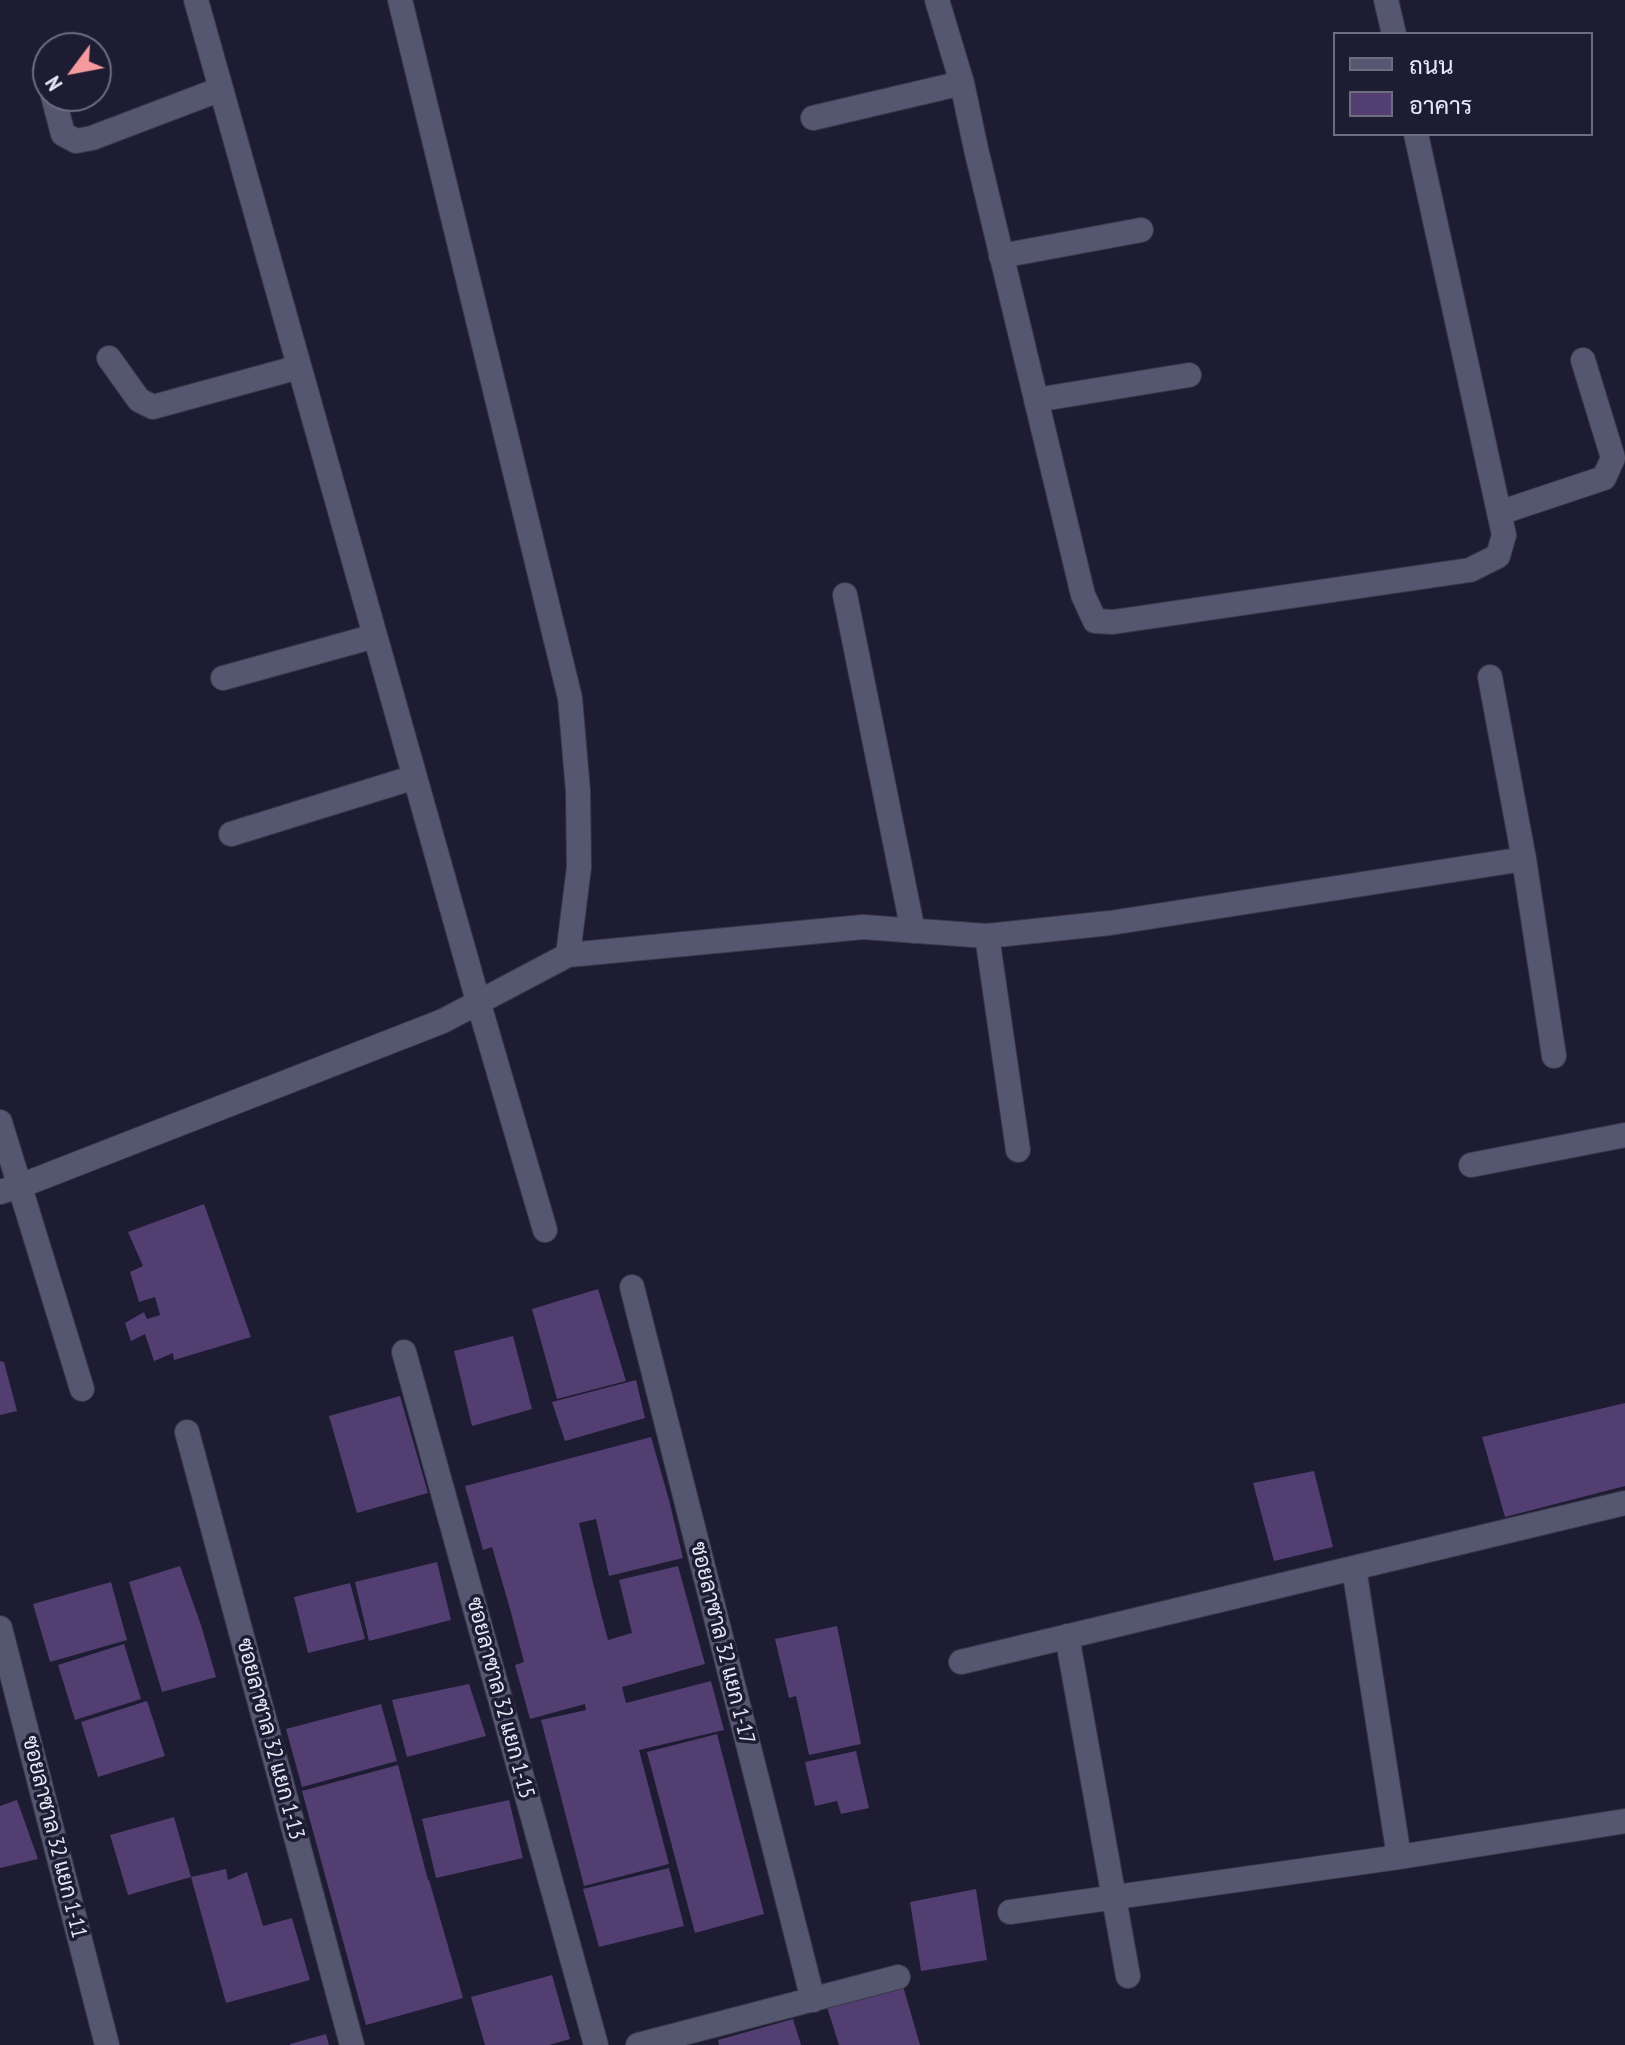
<!DOCTYPE html>
<html>
<head>
<meta charset="utf-8">
<style>
  body { margin:0 }
  #map { position:relative; width:1625px; height:2045px; overflow:hidden; background:#1d1c32; font-family:"PT Sans Narrow",Sarabun,sans-serif }
  canvas { display:block }
  .legend { position:absolute; left:1333px; top:32px; width:260px; height:104px; box-sizing:border-box; background:#1d1c32; border:2px solid #6d6d80; margin:0; padding:10px 14px; list-style:none; font-size:24px; color:#e6e7f6 }
  .legend li { display:flex; align-items:center; gap:16px; height:40px }
  .legend b { width:40px; border:2px solid #6d6d80 }
  .north { position:absolute; left:32px; top:32px; width:80px; height:80px; box-sizing:border-box; background:#1d1c32; border:2px solid #6d6d80; border-radius:50%; rotate:238deg; font-size:22px; font-weight:700; line-height:32px; text-align:center; color:#e6e7f6 }
  .north::after { content:''; display:block; margin:auto; width:28px; height:36px; background:#f59b9e; clip-path:polygon(50% 0,100% 100%,50% 72%,0 100%) }
</style>
</head>
<body>
<div id="map">
<canvas width="1625" height="2045"></canvas>
<ul class="legend">
<li><b style="height:10px;background:#55566f"></b>ถนน</li>
<li><b style="height:22px;background:#533e71"></b>อาคาร</li>
</ul>
<div class="north">N</div>
</div>
<script>
const ctx = document.querySelector('canvas').getContext('2d');
ctx.lineJoin = 'round';
function fillPath(path, color) {
  ctx.fillStyle = color;
  ctx.fill(path, 'evenodd');
}
function poly(rows) {
  const path = new Path2D();
  for (const r of rows) {
    path.moveTo(r[0], r[1]);
    for (let i = 2; i < r.length; i += 2) path.lineTo(r[i], r[i + 1]);
  }
  return path;
}
function stroke(path, color, width, dash) {
  ctx.strokeStyle = color;
  ctx.lineWidth = width;
  ctx.lineCap = dash ? 'butt' : 'round';
  ctx.setLineDash(dash || []);
  ctx.stroke(path);
}
function write(font, color, halo, rows, align = 'center') {
  ctx.font = font + ' "PT Sans Narrow",Sarabun,sans-serif';
  ctx.lineWidth = 7;
  ctx.setLineDash([]);
  ctx.textBaseline = 'middle';
  ctx.strokeStyle = halo;
  ctx.fillStyle = color;
  for (const [text, x, y, turn = 0] of rows) {
    ctx.save();
    ctx.translate(x, y);
    ctx.rotate((+turn || 0) * Math.PI / 180);
    ctx.textAlign = isNaN(turn) ? turn : align;
    if (halo) ctx.strokeText(text, 0, 0);
    ctx.fillText(text, 0, 0);
    ctx.restore();
  }
}
fillPath(poly([
  [204,1204,251,1337,174,1360,173,1353,154,1361,145,1334,131,1341,125,1323,144,1312,147,1319,160,1315,155,1297,139,1302,130,1272,143,1266,128,1232],
  [598,1289,626,1381,557,1399,532,1309],
  [513,1336,532,1409,472,1426,454,1351],
  [0,1361,4,1362,17,1411,0,1415],
  [636,1380,645,1418,565,1441,552,1402],
  [400,1396,428,1493,357,1513,329,1416],
  [1625,1403,1625,1486,1505,1517,1482,1437],
  [651,1437,669,1500,683,1558,609,1576,596,1519,579,1523,594,1587,608,1640,632,1633,619,1580,678,1566,705,1664,622,1687,626,1703,711,1681,724,1730,639,1750,669,1864,584,1886,541,1720,586,1710,585,1704,530,1719,515,1665,524,1662,510,1609,492,1547,483,1550,465,1486],
  [1314,1471,1333,1547,1274,1561,1253,1483],
  [437,1562,451,1620,369,1641,355,1582],
  [180,1566,201,1625,216,1677,162,1692,129,1582],
  [111,1582,127,1640,50,1662,33,1604],
  [350,1583,365,1639,308,1653,294,1597],
  [837,1626,861,1744,809,1755,796,1696,789,1698,775,1639],
  [124,1644,141,1699,75,1720,58,1665],
  [469,1684,486,1736,407,1757,392,1700],
  [147,1701,165,1756,98,1777,81,1722],
  [381,1704,397,1761,302,1787,286,1729],
  [717,1734,764,1914,695,1933,647,1752],
  [856,1751,869,1808,841,1814,837,1801,815,1806,805,1762],
  [398,1765,428,1880,429,1880,463,1998,366,2025,302,1791],
  [17,1800,38,1859,0,1868,0,1806],
  [509,1800,523,1858,436,1878,422,1819],
  [174,1817,191,1877,128,1895,110,1835],
  [669,1868,684,1926,599,1947,583,1889],
  [226,1869,228,1880,247,1872,263,1926,292,1918,310,1980,226,2003,191,1877],
  [976,1889,987,1960,921,1971,910,1902],
  [552,1975,570,2039,549,2045,485,2045,471,1997],
  [903,1986,920,2045,839,2045,827,2007],
  [793,2019,801,2045,719,2045,718,2040],
  [326,2034,329,2045,290,2045,290,2044]
]), '#533e71');
const street = poly([
  [196,0,478,1001,545,1230],
  [400,0,570,698,578,791,579,867,568,955],
  [937,0,962,83,976,149,1083,595,1095,621,1113,622,1470,570,1498,556,1504,535,1416,134],
  [1386,0,1394,34],
  [47,73,48,76],
  [53,96,63,134,76,141,92,138,221,89],
  [813,118,962,83],
  [1001,256,1141,230],
  [109,358,139,400,153,407,299,367],
  [1036,400,1189,375],
  [1499,513,1604,478,1613,458,1583,360],
  [845,595,913,931],
  [1490,677,1524,859,1554,1056],
  [223,678,375,636],
  [231,834,415,777],
  [987,936,1018,1150],
  [0,1122,82,1389],
  [1471,1165,1625,1135],
  [0,1192,20,1186,443,1021,568,955,863,927,987,936,1110,923,1524,859],
  [632,1287,813,2000],
  [404,1352,596,2045],
  [187,1432,352,2045],
  [1354,1568,1399,1857],
  [0,1628,107,2045],
  [1067,1636,1128,1976],
  [961,1662,1625,1503],
  [1010,1912,1399,1857,1625,1821],
  [638,2045,898,1977]
]);
stroke(street, '#39384a', 26);
stroke(street, '#55566f', 24);
write('22px', '#e6e7f6', '#1d1c32', [
  ["ซอยลาซาล 32 แยก 1-17",722,1643,76],
  ["ซอยลาซาล 32 แยก 1-15",500,1698,75],
  ["ซอยลาซาล 32 แยก 1-13",270,1739,75],
  ["ซอยลาซาล 32 แยก 1-11",54,1837,76]
]);
</script>
</body>
</html>
